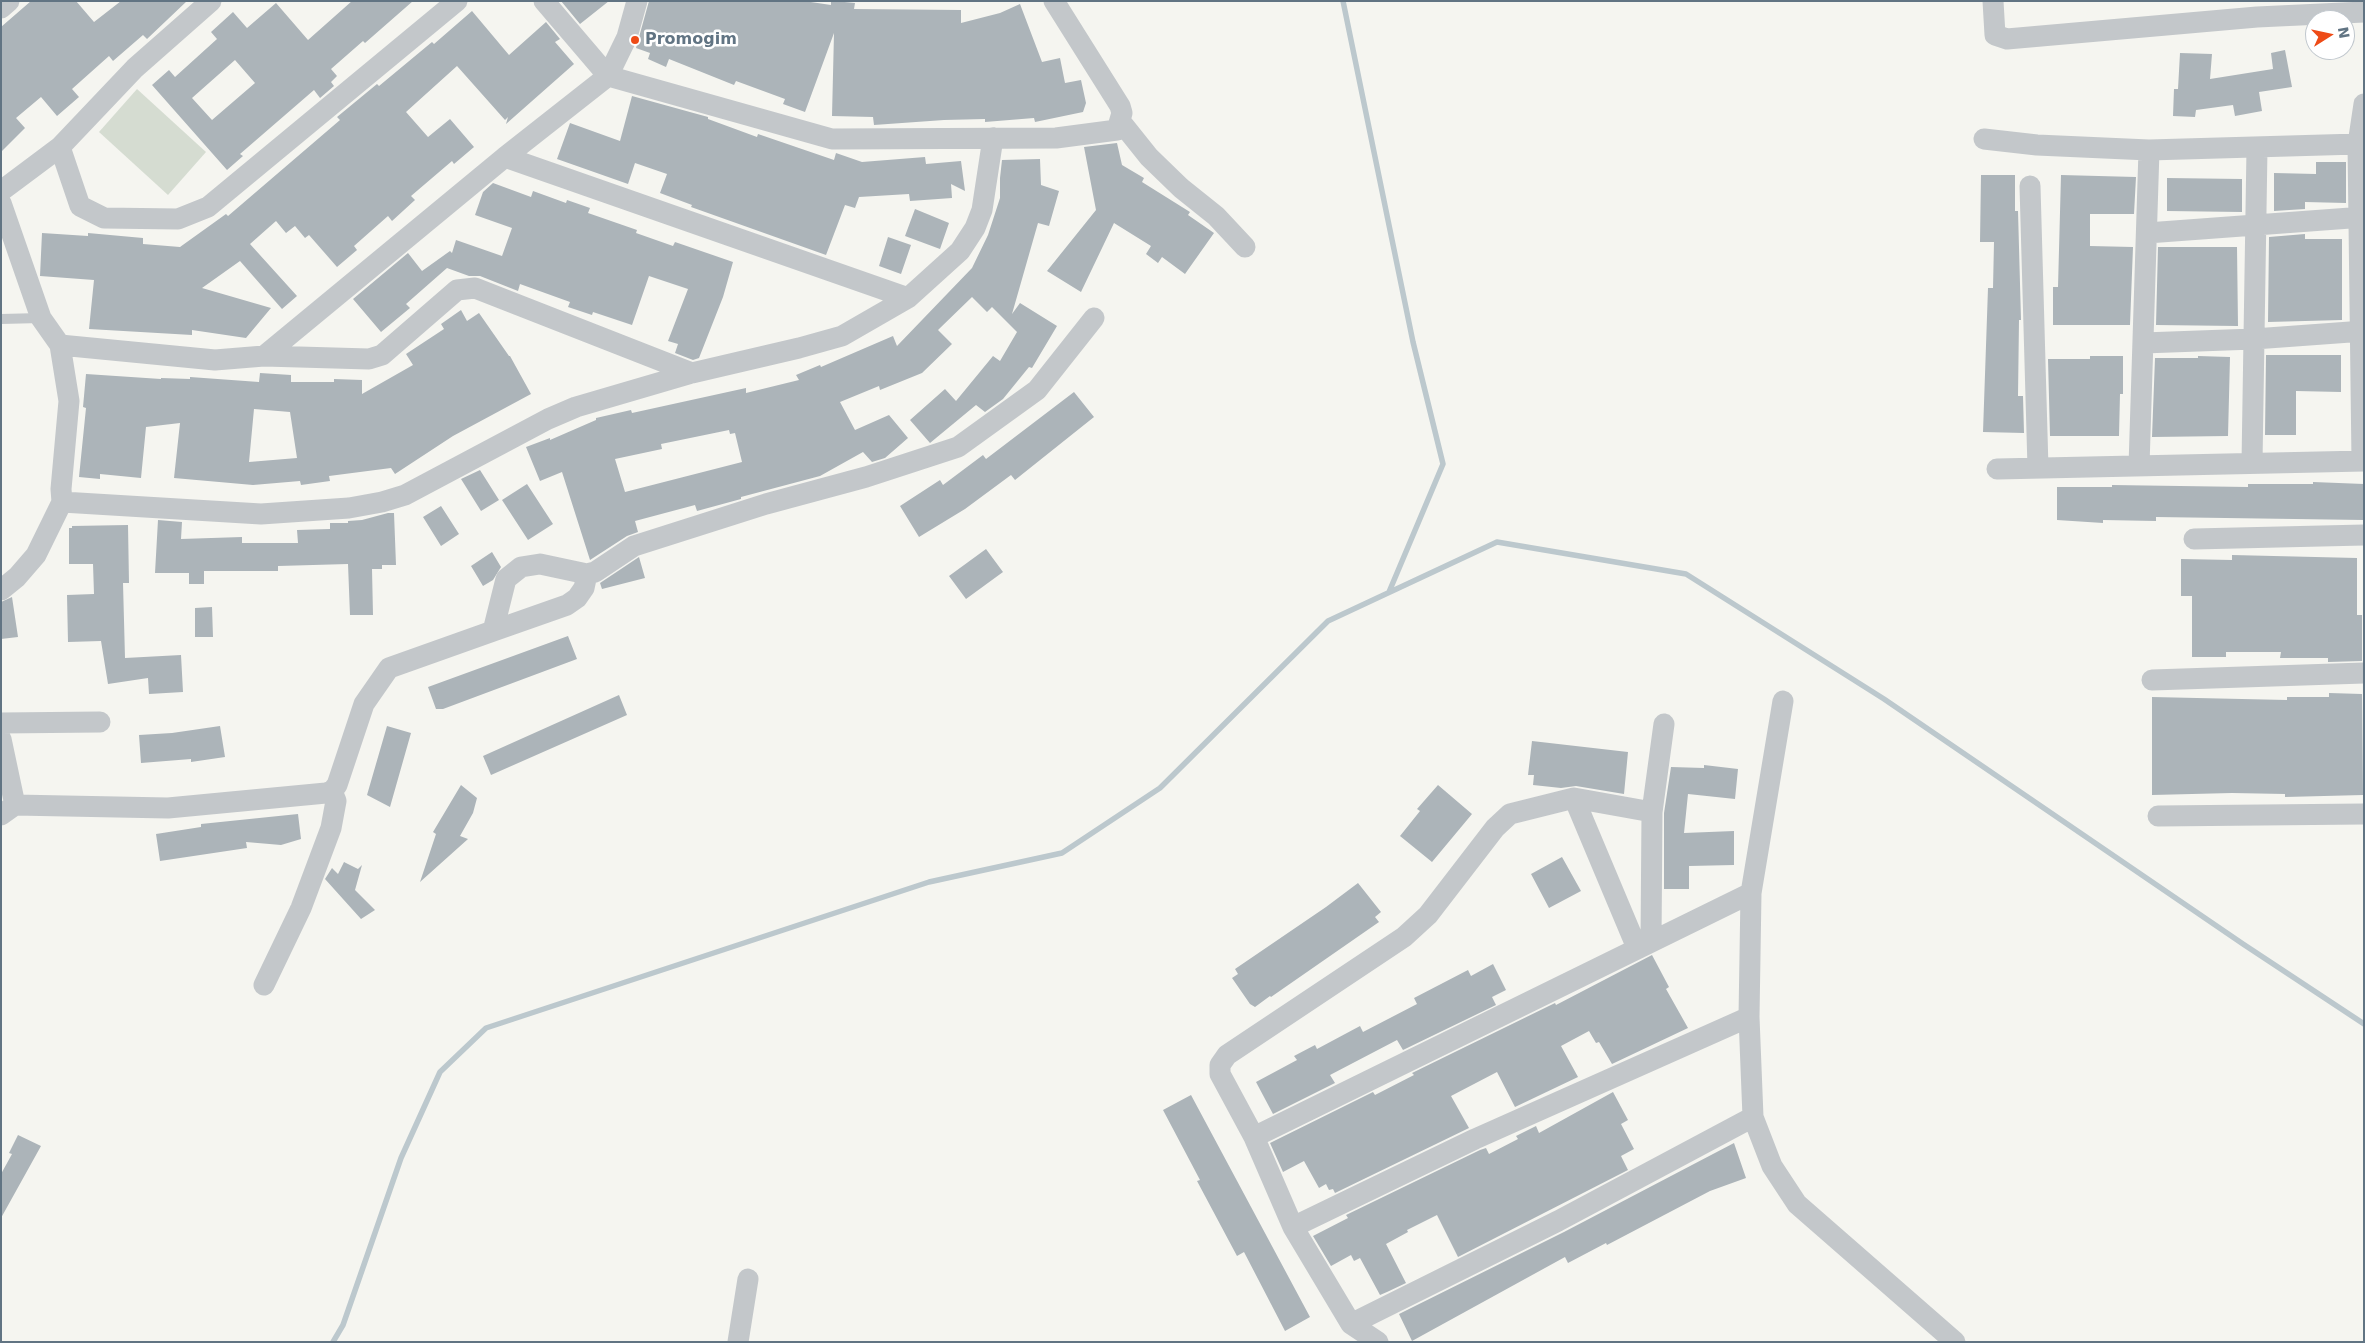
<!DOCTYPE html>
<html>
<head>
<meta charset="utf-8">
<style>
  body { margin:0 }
  #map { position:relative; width:2365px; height:1343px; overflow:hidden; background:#f5f5f0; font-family:"DejaVu Sans",sans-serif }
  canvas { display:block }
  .frame { position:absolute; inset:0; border:2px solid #617483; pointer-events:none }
  .north { position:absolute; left:2305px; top:10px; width:50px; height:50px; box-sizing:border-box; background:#fff; border:1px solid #c0c7cd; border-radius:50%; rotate:80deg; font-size:14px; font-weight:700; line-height:20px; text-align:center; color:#617483 }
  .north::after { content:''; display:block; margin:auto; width:18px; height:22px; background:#ee4b17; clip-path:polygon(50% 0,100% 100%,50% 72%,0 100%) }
</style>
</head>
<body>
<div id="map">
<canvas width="2365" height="1343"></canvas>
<div class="frame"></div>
<div class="north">N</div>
</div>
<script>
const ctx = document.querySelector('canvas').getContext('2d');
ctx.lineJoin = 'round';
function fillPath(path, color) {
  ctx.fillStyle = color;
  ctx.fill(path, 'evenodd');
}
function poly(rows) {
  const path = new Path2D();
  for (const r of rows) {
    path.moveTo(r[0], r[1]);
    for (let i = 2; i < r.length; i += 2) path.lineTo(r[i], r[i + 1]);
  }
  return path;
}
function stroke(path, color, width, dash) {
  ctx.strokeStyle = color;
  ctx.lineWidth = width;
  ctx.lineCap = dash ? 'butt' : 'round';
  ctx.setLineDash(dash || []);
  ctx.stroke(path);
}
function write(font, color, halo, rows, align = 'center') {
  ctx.font = font + ' "DejaVu Sans",sans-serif';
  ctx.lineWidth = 5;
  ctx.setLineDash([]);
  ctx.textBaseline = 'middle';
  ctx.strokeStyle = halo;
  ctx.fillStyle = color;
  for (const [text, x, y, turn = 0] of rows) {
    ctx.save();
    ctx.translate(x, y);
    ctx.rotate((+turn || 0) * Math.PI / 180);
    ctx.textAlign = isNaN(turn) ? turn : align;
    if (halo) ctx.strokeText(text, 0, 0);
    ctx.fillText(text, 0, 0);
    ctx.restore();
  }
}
fillPath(poly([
  [137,89,206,152,168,195,99,132]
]), '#d5dcd1');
stroke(poly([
  [1343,1,1413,342,1443,464,1389,592],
  [333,1342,343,1325,401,1158,440,1072,486,1028,929,882,1062,853,1160,788,1328,621,1497,542,1686,574,1884,699,2243,944,2364,1024]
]), '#bcc8cd', 5.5);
fillPath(poly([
  [31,1,76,1,94,22,121,1,187,1,147,39,143,35,113,61,109,56,72,89,79,97,57,116,41,97,16,118,25,128,1,152,1,27],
  [352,1,413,1,365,43,363,41,331,69,337,76,331,82,334,86,320,98,314,90,240,154,243,156,227,170,152,85,169,70,175,77,217,39,211,32,233,12,247,28,276,3,308,40],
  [235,60,255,83,212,120,192,98],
  [561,1,609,1,580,24],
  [649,1,804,1,831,5,831,1,834,1,855,3,854,9,961,10,961,23,1000,13,1020,4,1042,62,1060,58,1065,83,1081,80,1086,103,1083,112,1035,122,1034,118,985,122,985,119,944,120,874,125,873,117,832,116,834,33,805,112,783,104,785,99,736,81,734,85,669,59,666,67,648,59,650,53,636,48],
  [472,11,509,55,546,22,560,39,555,42,574,64,506,124,508,117,505,120,457,66,406,112,428,137,450,119,474,147,454,164,452,161,411,196,415,200,392,221,388,216,354,246,357,250,337,267,309,235,305,238,295,226,286,233,276,221,250,244,297,296,282,309,240,261,202,288,271,308,246,338,192,330,192,335,89,329,94,280,40,276,42,233,88,236,88,233,143,238,143,244,180,247,226,214,228,216,340,120,337,117,377,84,379,86,432,42,434,44],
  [2285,50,2292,87,2259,92,2262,111,2235,116,2233,105,2196,110,2195,117,2173,116,2174,89,2178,89,2180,53,2212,54,2210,79,2273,69,2271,53],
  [632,96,708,117,708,119,757,137,758,134,834,160,836,153,862,162,925,157,926,164,961,161,965,191,951,184,952,198,910,201,909,194,859,197,855,208,845,205,826,255,691,207,692,205,660,193,667,174,635,163,628,184,557,159,570,123,620,141],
  [1117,143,1122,165,1144,178,1142,182,1190,212,1188,215,1214,233,1185,274,1162,257,1158,263,1146,254,1151,246,1114,223,1081,292,1047,271,1096,210,1084,147],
  [1040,159,1041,185,1059,191,1049,226,1038,223,1012,314,1020,303,1057,326,1032,368,1029,367,1003,399,985,412,976,405,930,443,910,420,945,389,956,401,993,356,1000,361,1017,332,992,307,987,312,972,297,938,330,952,344,922,373,880,390,879,386,840,402,855,430,889,415,908,438,885,458,872,462,863,452,820,476,741,497,741,499,697,511,695,505,635,521,638,532,627,536,590,560,562,472,540,481,526,447,550,438,550,440,596,420,596,418,631,410,632,413,746,388,746,393,799,380,796,375,820,365,821,367,893,336,897,346,972,268,988,235,1000,198,1000,178,1002,160],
  [729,430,730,434,735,433,742,462,625,492,615,459,662,449,661,444],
  [2316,162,2346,162,2346,203,2305,202,2305,209,2274,211,2274,173,2316,174],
  [1981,175,2015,175,2015,211,2018,211,2021,320,2019,320,2018,396,2023,396,2024,433,1983,432,1988,288,1993,288,1994,242,1980,242],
  [2061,175,2136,177,2134,214,2090,214,2090,246,2133,247,2130,325,2053,325,2053,287,2058,287],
  [2167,178,2242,179,2242,212,2167,211],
  [493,183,531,197,533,191,566,203,567,200,590,208,588,213,637,230,636,233,673,246,675,242,733,262,723,297,699,358,693,360,675,353,678,344,668,341,688,289,649,276,632,325,593,312,592,315,568,307,570,302,520,284,518,291,480,276,469,276,447,268,406,304,410,308,381,332,353,299,408,253,422,271,450,251,452,253,456,240,502,256,512,228,475,215,483,192],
  [915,209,949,223,940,249,905,236],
  [2305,234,2305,239,2342,239,2342,320,2268,322,2269,237],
  [888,237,911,245,901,274,879,266],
  [2158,247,2237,247,2238,326,2156,325],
  [461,310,467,321,479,313,509,356,510,356,531,394,453,436,395,474,391,468,329,476,330,481,301,485,300,481,253,485,174,478,180,423,146,427,141,478,100,474,100,479,79,477,86,408,83,407,86,374,161,379,161,378,190,379,190,377,259,382,260,373,291,375,291,382,334,382,334,379,362,380,362,394,413,365,406,354,444,329,441,324],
  [254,409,290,412,297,458,249,462],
  [2266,355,2341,355,2341,392,2296,391,2296,435,2265,435],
  [2090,356,2123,356,2123,394,2120,394,2119,436,2050,436,2048,359,2090,359],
  [2198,356,2230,357,2228,436,2152,437,2155,358,2198,358],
  [1074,392,1094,417,1015,480,1011,475,965,509,919,537,900,506,940,480,943,485,983,455,986,459],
  [480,470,499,500,481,511,461,479],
  [2313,482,2364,484,2364,520,2156,517,2156,521,2103,520,2103,523,2057,520,2057,487,2112,487,2112,485,2248,487,2248,484,2313,484],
  [527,484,553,524,528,540,502,500],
  [441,506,459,534,441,546,423,517],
  [388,513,394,513,396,565,382,565,382,569,372,569,373,615,350,615,348,564,278,566,278,571,204,571,204,584,189,584,189,573,155,573,158,520,182,522,181,539,242,537,242,543,298,543,297,530,330,529,330,523,348,523,348,521,362,520],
  [128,525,129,583,123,583,125,658,181,655,183,692,149,694,148,678,108,684,101,641,68,642,67,595,94,594,93,564,69,564,69,528,72,528,72,526],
  [986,549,1003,572,966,599,949,576],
  [492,552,501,567,493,580,483,586,471,566],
  [2232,555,2357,558,2357,615,2362,615,2362,661,2328,662,2328,658,2280,658,2281,652,2226,652,2226,657,2192,657,2192,596,2181,596,2181,559,2232,560],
  [639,557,645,578,602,589,600,583],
  [12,597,18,637,1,639,1,602],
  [212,607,213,637,195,637,195,608],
  [568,636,577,659,443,709,436,709,428,687],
  [2329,693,2362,694,2363,795,2285,797,2285,794,2232,793,2152,795,2152,697,2287,700,2287,697,2329,697],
  [619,695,627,715,491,775,483,756],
  [220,726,225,757,191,762,191,759,141,763,139,735,172,733],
  [387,726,411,733,390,807,367,795],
  [1532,741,1628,752,1624,794,1576,786,1561,788,1533,785,1534,775,1528,775],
  [1704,765,1738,769,1735,799,1688,794,1684,833,1734,831,1734,865,1689,866,1689,889,1664,889,1664,813,1671,767,1704,768],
  [461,785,477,798,473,813,460,836,468,839,420,882,436,834,433,832],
  [1438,785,1472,814,1432,862,1400,836,1420,811,1417,809],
  [298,814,301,839,281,845,246,842,247,848,160,861,156,834,201,827,201,824],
  [1562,857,1581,891,1549,908,1531,874],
  [344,862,358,869,362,865,355,890,375,910,361,919,325,879,332,868,338,874],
  [1358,883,1381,912,1375,917,1379,922,1271,997,1270,996,1255,1007,1250,1004,1232,978,1238,974,1235,969,1326,907],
  [1652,955,1669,987,1666,989,1688,1028,1612,1064,1599,1042,1596,1043,1589,1031,1561,1046,1578,1077,1515,1107,1497,1072,1451,1096,1469,1128,1335,1193,1333,1189,1329,1190,1326,1184,1319,1188,1304,1161,1283,1172,1270,1143,1373,1092,1375,1095,1414,1075,1412,1073,1555,1003,1556,1005],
  [1493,964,1506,990,1492,997,1496,1005,1403,1050,1397,1040,1330,1075,1335,1083,1273,1114,1256,1082,1297,1060,1294,1056,1315,1045,1317,1049,1360,1026,1363,1032,1417,1004,1414,998,1468,970,1471,976],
  [1613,1092,1628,1120,1621,1124,1634,1149,1621,1156,1628,1170,1458,1257,1437,1215,1407,1230,1408,1232,1386,1244,1406,1283,1387,1292,1380,1295,1360,1258,1354,1261,1351,1255,1331,1266,1313,1236,1348,1218,1346,1215,1480,1150,1486,1148,1489,1154,1518,1139,1516,1136,1536,1126,1539,1133],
  [1191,1095,1310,1317,1285,1331,1244,1252,1237,1256,1197,1181,1200,1180,1163,1110],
  [18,1135,41,1146,1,1218,1,1174,12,1154,9,1153],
  [1734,1143,1746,1178,1710,1191,1607,1245,1606,1243,1568,1263,1565,1257,1412,1341,1399,1314,1564,1232]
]), '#acb4b9');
stroke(poly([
  [1,319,41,318]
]), '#c3c7ca', 10);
stroke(poly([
  [544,1,608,76,832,139,1056,138,1117,130,1122,113,1120,106,1054,1],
  [1993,1,1995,35,2007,39,2257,17,2364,12],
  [1,8,9,1],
  [1121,122,1149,157,1181,188,1216,216,1245,247],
  [1984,139,2037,145,2149,150,2358,144],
  [60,147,80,206,104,218,178,219,208,207,457,1],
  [505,157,908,298],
  [2030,186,2038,468],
  [1,191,60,147,135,68,211,1],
  [1,203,41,318,60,345,69,401,61,489,62,502,261,514,349,508,382,502,405,495,548,419,576,407,692,373,799,348,842,336,908,298,960,251,975,228,982,210,993,138],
  [2147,233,2364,217],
  [2143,343,2254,339,2364,331],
  [60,345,215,360,264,356,505,157,608,76,627,37,637,1],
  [264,356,369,359,382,355,457,290,475,288,692,373],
  [2362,461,2358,144,2364,104],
  [2252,463,2257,148],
  [2139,466,2149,150],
  [1997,469,2364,461],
  [2194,539,2364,535],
  [1,590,17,577,36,555,62,502],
  [493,631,567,605,577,598,584,588,587,574],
  [2152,680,2364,673],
  [1783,701,1751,893,1749,1017,1753,1117,1772,1166,1797,1204,1955,1342],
  [1,723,100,722],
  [1,739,15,805],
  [1574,798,1637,948],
  [1,815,15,805,168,808,326,793,332,791,337,785,364,704,389,668,493,631,506,579,521,567,540,564,587,574,595,572,634,546,766,504,866,477,958,447,1037,390,1094,318],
  [2158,816,2364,814],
  [1651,942,1652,812,1664,724],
  [264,985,301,908,331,828,336,801,332,791],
  [1254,1137,1751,893],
  [1293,1227,1475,1139,1749,1017],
  [1351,1324,1558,1221,1753,1117],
  [738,1342,748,1279],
  [1378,1342,1351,1324,1293,1227,1254,1137,1220,1074,1220,1065,1227,1055,1404,937,1428,915,1495,828,1510,814,1574,798,1652,812]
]), '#c3c7ca', 21);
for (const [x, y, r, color] of [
  [635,40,5,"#ee4b17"]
]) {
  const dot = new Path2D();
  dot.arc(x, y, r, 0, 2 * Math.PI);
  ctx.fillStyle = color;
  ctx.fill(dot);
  stroke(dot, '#fff', 2);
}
write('bold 16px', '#617483', '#fff', [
  ["Promogim",645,40]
], 'left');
</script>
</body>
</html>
